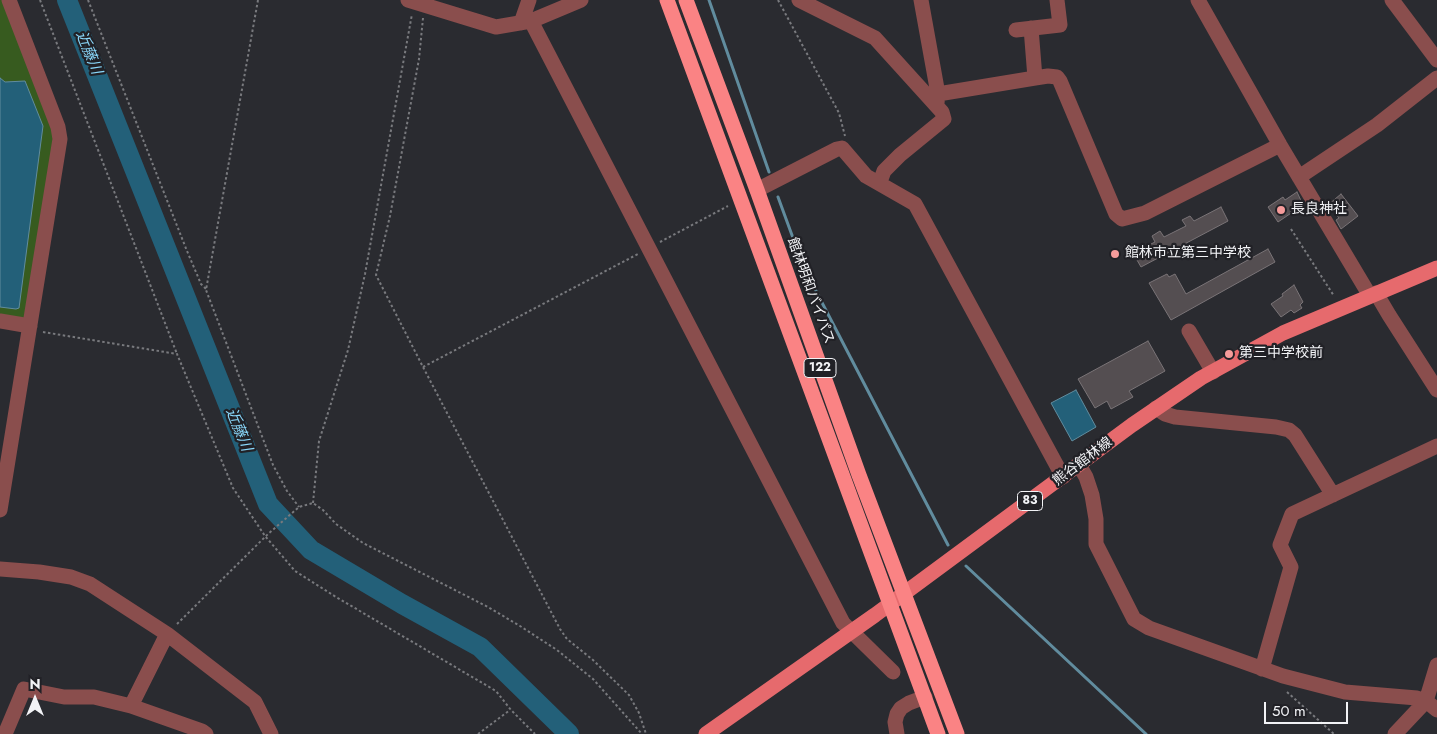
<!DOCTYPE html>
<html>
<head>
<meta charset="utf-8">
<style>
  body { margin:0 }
  #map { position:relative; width:1437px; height:734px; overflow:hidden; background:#2a2b30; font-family:Jost,sans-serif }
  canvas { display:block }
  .north { position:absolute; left:10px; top:674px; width:50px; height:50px; -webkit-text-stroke:4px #212126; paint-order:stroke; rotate:0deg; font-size:14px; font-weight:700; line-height:20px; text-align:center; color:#f2f3f6 }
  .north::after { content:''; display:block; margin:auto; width:18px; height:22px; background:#f2f3f6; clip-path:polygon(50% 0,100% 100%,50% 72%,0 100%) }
  .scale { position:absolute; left:1264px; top:702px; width:84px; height:22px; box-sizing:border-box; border:2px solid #f2f3f6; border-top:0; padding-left:6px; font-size:15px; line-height:18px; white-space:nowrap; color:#f2f3f6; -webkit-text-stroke:4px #212126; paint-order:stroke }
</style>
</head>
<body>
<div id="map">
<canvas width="1437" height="734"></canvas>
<div class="north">N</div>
<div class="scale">50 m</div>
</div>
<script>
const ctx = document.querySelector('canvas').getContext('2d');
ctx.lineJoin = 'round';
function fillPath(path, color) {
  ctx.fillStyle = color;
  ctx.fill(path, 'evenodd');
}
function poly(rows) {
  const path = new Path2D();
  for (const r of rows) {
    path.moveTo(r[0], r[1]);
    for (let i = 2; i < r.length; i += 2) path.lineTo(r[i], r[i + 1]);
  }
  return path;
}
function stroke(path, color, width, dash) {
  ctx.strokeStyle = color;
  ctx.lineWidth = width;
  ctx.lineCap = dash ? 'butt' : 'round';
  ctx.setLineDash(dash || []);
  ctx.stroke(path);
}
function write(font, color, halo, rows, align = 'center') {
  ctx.font = font + ' Jost,"Noto Sans JP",sans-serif';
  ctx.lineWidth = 4.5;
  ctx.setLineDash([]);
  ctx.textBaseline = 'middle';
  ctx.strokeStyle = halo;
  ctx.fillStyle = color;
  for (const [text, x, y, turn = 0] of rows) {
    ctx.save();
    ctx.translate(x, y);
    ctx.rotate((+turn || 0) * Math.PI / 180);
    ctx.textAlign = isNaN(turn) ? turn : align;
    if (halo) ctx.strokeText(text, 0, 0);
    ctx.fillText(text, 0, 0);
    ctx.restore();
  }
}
fillPath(poly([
  [0,0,4,0,56,130,27,317,21,320,0,317]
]), '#375b1f');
const water = poly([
  [0,78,5,82,25,81,43,126,19,308,16,309,0,307,0,78],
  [1076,390,1096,427,1072,441,1051,403,1076,390]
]);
fillPath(water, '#236079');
stroke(water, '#618c9e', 1);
stroke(poly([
  [709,0,769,172],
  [778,197,804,268,948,545],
  [966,566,1146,734]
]), '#618c9e', 3);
stroke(poly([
  [67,0,268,504,311,550,402,604,480,647,569,734]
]), '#236079', 20);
const building = poly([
  [1297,192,1303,205,1278,222,1268,207,1283,197,1285,200,1297,192],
  [1341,194,1358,216,1341,229,1336,220,1339,218,1328,205,1341,194],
  [1221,207,1228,221,1141,267,1133,253,1155,242,1152,236,1160,231,1164,237,1186,226,1182,220,1190,216,1194,221,1221,207],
  [1268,249,1275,262,1171,320,1149,283,1167,274,1169,277,1175,274,1186,294,1268,249],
  [1294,285,1303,302,1300,305,1302,308,1294,313,1291,310,1281,317,1271,304,1283,296,1282,294,1294,285],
  [1148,341,1165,371,1129,391,1133,397,1111,409,1107,401,1095,408,1078,379,1148,341]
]);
fillPath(building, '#544e51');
stroke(building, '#7a7477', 1);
stroke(poly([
  [40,0,177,354],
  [88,0,187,251,201,284,206,289],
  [258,0,206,290,273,465,287,491,299,507],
  [778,0,839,113,845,136],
  [423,18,419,59,390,216,376,275,423,367,560,629,567,639,593,660,629,695,639,713,646,734],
  [1291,229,1334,296],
  [660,242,728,206],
  [43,332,177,354,233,488,265,536,295,571,336,597,496,691,511,710,535,734],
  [423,367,638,254],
  [313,503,319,441,348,350,365,274,412,14],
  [177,624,268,534,299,507,313,503,323,510,336,524,363,543,488,607,520,626,557,650,593,679,642,734],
  [1287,692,1334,734],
  [478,734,510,710]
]), '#797a7e', 2, [2.5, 2.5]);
stroke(poly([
  [408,0,496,27,531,21,581,0],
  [799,0,875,38,942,112,944,119,900,155,884,171,880,182],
  [921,0,938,94,937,103],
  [1198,0,1280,145,1370,296],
  [1392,0,1437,60],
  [531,21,843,623,893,672],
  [521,23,529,0],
  [1031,28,1035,78],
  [1016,30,1060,25,1057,0],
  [938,94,1035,78,1048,76,1057,77,1060,81,1116,214,1122,219,1145,213,1280,145],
  [1299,177,1377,125,1437,78],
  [757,190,837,149,842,148,866,176,915,204,1063,477],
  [1376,293,1389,315,1437,390],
  [0,321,30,326],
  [1189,331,1213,372],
  [1156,408,1165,414,1175,417,1276,427,1289,430,1295,435,1333,495],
  [1079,465,1086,477,1092,495,1096,519,1096,544,1134,619,1149,628,1283,676,1345,692,1417,698,1426,701,1437,710],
  [0,510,60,139,58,127,9,0],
  [0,569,39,572,71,577,90,584,167,634,255,702,271,734],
  [1262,669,1291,567,1280,545,1292,514,1437,446],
  [131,706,167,634],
  [5,734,24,689,64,697,94,697,131,706,202,731,206,734],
  [897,734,895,722,897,714,901,708,909,703,925,697],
  [1395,734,1426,701,1437,665]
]), '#8a4e4d', 15);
stroke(poly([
  [706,734,875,615,1132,425,1201,378,1283,333,1437,268]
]), '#e66a6d', 15);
stroke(poly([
  [667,0,938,734],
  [686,0,757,190,859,475,957,734]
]), '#fa8384', 15);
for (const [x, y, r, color] of [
  [1281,210,5,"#f59b9a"],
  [1115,254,5,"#f59b9a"],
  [1229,354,5,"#f59b9a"]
]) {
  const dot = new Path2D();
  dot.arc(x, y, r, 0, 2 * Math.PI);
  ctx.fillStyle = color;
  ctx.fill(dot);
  stroke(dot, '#212126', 2);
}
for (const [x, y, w] of [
  [820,368,32],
  [1030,501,25]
]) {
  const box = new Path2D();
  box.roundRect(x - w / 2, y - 9.5, w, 19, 4);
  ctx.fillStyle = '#212126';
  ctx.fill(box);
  stroke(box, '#f2f3f6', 1);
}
write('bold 12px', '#f2f3f6', null, [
  ["122",820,368],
  ["83",1030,501]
]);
write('14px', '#f2f3f6', '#212126', [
  ["長良神社",1291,210],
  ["館林市立第三中学校",1125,254],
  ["第三中学校前",1239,354]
], 'left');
write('14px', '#f2f3f6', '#212126', [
  ["館林明和バイパス",810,291,70],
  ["熊谷館林線",1083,462,-37]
]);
write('italic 15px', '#8ad8fb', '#212126', [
  ["近藤川",88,53,68],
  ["近藤川",238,430,68]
]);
</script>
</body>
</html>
